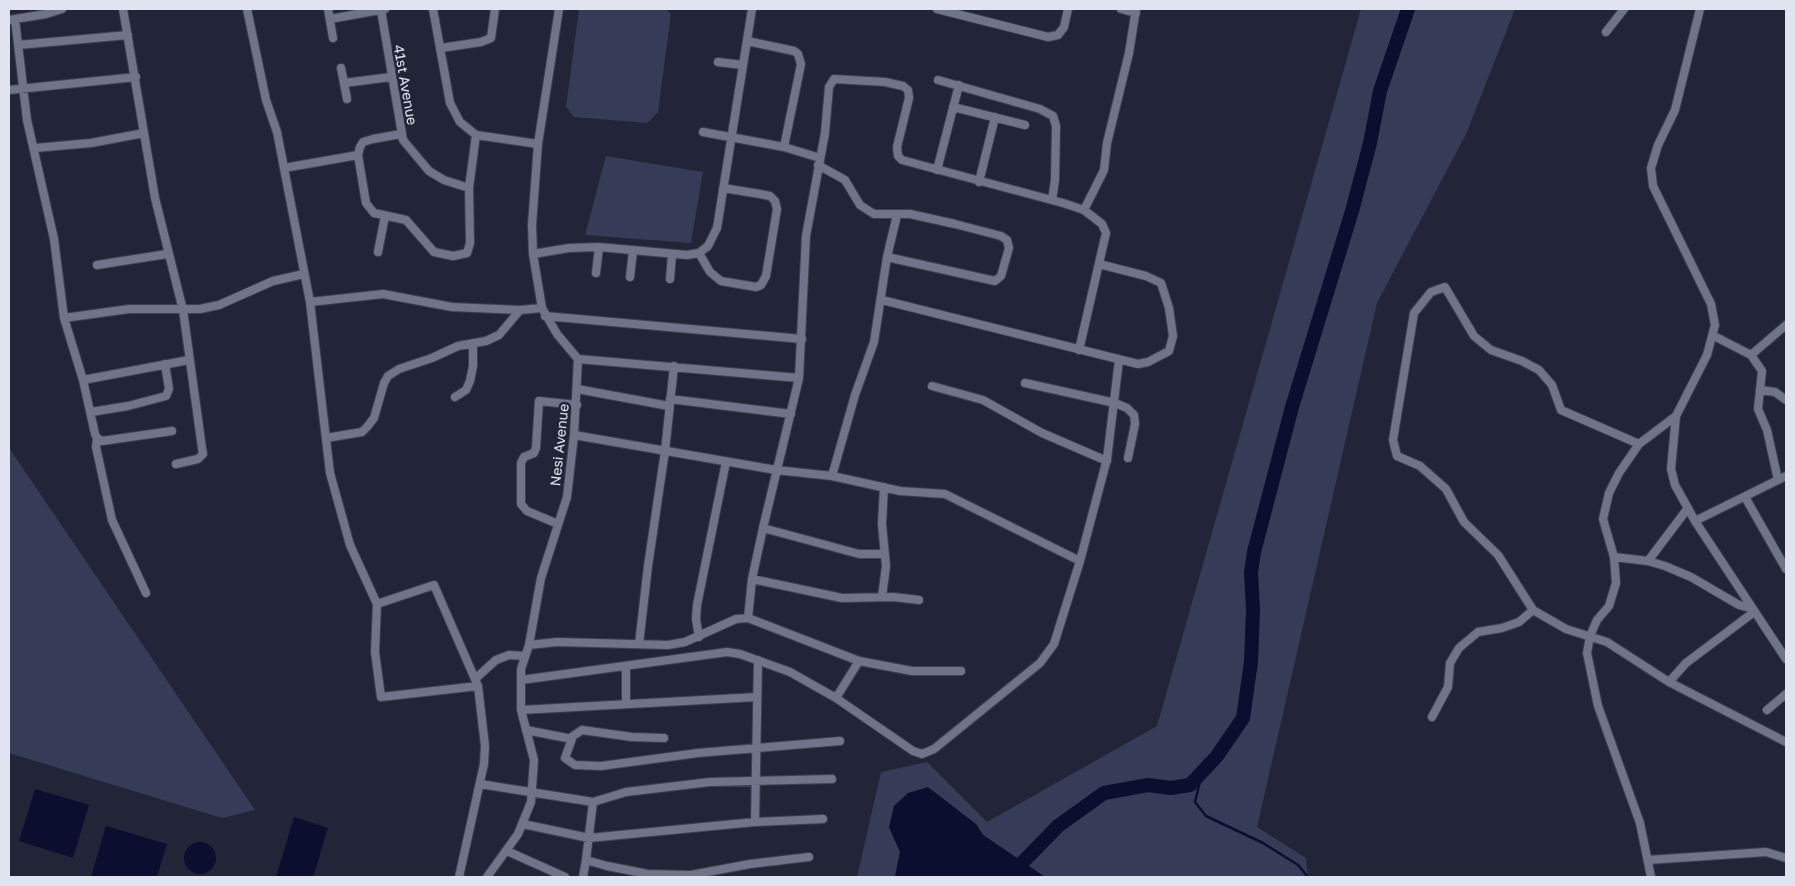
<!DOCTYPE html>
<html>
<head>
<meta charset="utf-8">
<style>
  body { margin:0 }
  #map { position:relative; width:1795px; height:886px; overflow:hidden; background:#212537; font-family:"Golos Text",sans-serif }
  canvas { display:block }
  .frame { position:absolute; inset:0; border:10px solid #e1e4f0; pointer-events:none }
</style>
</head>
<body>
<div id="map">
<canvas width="1795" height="886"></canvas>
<div class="frame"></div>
</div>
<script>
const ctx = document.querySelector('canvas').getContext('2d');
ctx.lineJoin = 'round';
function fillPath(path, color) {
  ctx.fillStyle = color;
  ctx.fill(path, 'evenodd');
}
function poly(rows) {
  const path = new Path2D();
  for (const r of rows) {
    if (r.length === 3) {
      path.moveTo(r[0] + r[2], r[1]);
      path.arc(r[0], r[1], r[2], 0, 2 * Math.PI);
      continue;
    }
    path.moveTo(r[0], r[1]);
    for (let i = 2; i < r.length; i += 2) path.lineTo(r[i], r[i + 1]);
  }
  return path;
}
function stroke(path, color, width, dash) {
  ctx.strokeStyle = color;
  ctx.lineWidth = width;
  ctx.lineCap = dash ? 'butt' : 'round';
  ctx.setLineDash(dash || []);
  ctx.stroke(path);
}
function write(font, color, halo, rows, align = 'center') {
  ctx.font = font + ' "Golos Text",sans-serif';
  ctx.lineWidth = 5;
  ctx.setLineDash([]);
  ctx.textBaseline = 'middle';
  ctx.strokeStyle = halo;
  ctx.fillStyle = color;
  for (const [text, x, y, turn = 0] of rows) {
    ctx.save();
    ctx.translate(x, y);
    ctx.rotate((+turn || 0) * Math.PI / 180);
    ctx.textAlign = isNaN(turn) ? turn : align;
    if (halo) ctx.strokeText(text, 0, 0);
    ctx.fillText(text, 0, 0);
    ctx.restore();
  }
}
fillPath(poly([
  [579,9,666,9,671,14,658,112,647,123,574,117,566,107],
  [1361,9,1515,9,1467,132,1377,303,1257,827,1306,858,1308,877,1045,877,983,835,976,824,889,827,900,852,895,877,857,877,881,772,927,762,987,822,1157,726],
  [606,156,703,172,691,243,585,235],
  [9,448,255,810,222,818,9,753]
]), '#363c57');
fillPath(poly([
  [928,787,976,824,983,835,1045,877,895,877,900,852,889,827,894,806,908,793],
  [35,789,89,805,73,858,19,841],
  [294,817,328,828,313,877,276,877],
  [106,826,167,844,157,877,91,877],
  [200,858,16]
]), '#0b0e2e');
stroke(poly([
  [1202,773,1195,802,1206,816,1263,843,1298,865,1308,877]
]), '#0b0e2e', 2.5);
stroke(poly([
  [1012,877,1022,863,1058,826,1104,793,1148,785,1171,788,1190,785,1217,756,1243,718,1251,662,1253,610,1251,572,1254,552,1292,407,1352,211,1370,143,1380,91,1408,9]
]), '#0b0e2e', 14);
const minor = poly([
  [123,9,155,198,183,310,202,448,203,454,198,459,176,464],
  [247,9,266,100,277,132,310,302,330,473,350,545,377,604,375,652,381,697,478,686],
  [328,9,333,38],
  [433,9,450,103,460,122,476,135,538,144],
  [937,9,1048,37,1058,35,1064,27,1068,9],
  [1121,9,1136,13],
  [1700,9,1675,110,1658,145,1651,168,1653,186,1711,304,1715,325,1707,355,1676,416,1671,469,1675,485,1695,521,1786,659],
  [381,10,403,140,429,171,444,180,469,188],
  [15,19,27,120,54,239,64,318,83,380,95,434,97,438,102,441,172,431],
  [330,19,385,9],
  [9,20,46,14,62,9],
  [1606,32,1624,9],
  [18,45,128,35],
  [441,48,481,42,491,38,495,9],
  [718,62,743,65],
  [341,68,347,99],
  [938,80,1040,109,1053,116,1056,126,1055,180,1052,200],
  [344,83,391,77],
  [9,90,136,77],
  [953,107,1025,125],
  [703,132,784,147,801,64,798,54,794,51,747,41],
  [401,134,373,139,363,142,360,147,358,155,366,203,374,213,406,220,434,252,453,256,467,253,470,243,469,188,476,135],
  [784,147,820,158],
  [35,148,91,143,144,133],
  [818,165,845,180,860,205,874,214,910,214,955,224,1001,236,1007,240,1009,248,1001,276,995,281,887,257],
  [284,168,358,155],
  [937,170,959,85],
  [979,182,995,117],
  [1084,210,1104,170,1107,143,1129,53,1136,9],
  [378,252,385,216],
  [699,253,710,272,721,281,756,287,761,285,766,276,777,209,775,201,770,196,760,194,723,188],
  [533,254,569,248,599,247,687,255,699,253,708,246,717,228,752,9],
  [97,265,167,254],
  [596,273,599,247],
  [630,277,633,251],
  [670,279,672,254],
  [882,300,1138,364,1148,362,1169,351,1173,336,1169,308,1161,283,1146,276,1099,264],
  [310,302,383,294,452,307,520,310,542,308],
  [545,316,802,339],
  [64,318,129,309,200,309,219,305,273,281,304,274],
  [1714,336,1751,355,1762,371,1758,409,1767,430,1778,480],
  [1751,355,1786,325],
  [578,359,799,378],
  [83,380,189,360],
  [1025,383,1115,403,1127,408,1134,415,1135,424,1128,458],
  [932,386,983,400,1042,433,1107,461],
  [577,389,669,406],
  [1760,390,1775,392,1786,400],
  [455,397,466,390,470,381,473,366,473,343],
  [670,399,791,414],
  [91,412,128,406,166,396,169,389,165,364],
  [574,435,776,470,832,476,900,491,945,494,1080,561],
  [97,438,96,447,112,520,146,593],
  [326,438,362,432,367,427,374,418,384,383,388,376,399,369,432,358,458,346,486,341,499,335,520,310],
  [1639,444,1561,410,1552,385,1539,370,1522,361,1491,350,1474,336,1445,287,1431,292,1414,313,1393,440,1397,456,1420,466,1446,489,1464,522,1498,555,1533,610,1566,629,1607,642,1669,682,1786,742],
  [832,476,855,395,874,342,887,257,897,215],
  [1745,497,1786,569],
  [1695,521,1786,476],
  [558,524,527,511,521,504,521,463,524,457,534,453,536,448,539,401,577,405],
  [763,528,859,554,884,554],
  [1614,557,1648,561,1665,566,1691,577,1739,605,1751,608],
  [1648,561,1688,508],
  [752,579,842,598,894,597,919,600],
  [882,597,886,566,882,524,884,487],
  [377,604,434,585,478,686,485,746,484,764,459,877],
  [748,618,752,579,763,528,799,378,806,236,825,133,829,87,834,79,885,82,903,86,908,90,909,98,897,147,898,156,902,160,1063,203,1084,210,1102,224,1106,233,1079,350],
  [699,637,696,619,697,605,726,462],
  [639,644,648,566,665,451,674,366],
  [529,645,557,642,668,645,685,642,736,619,748,618,859,661,912,671,961,671],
  [475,679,496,660,509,655,524,656],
  [521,680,727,652,740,654,790,672,836,698,913,751,922,754,934,749,1040,663,1054,644,1080,561,1107,459,1119,360],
  [1669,682,1686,663,1754,612],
  [836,698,859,661],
  [626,704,626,666],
  [521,710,757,697],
  [1767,710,1786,694],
  [1432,717,1448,687,1450,663,1459,648,1478,632,1502,628,1519,622,1533,610],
  [526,730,572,739],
  [664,738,632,737,582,730,573,736,565,758,575,765,601,766,698,753,840,741],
  [480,784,593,802,626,792,710,782,832,779],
  [593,802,586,860,607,866,648,874,691,875,750,864,809,857],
  [755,822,758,660],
  [523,824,589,838,755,822,823,819],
  [507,851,565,877],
  [1648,860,1766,852,1786,858],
  [487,877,518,834,531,802,534,760,521,710,521,669,529,645,541,578,567,497,574,435,578,359,557,334,542,308,533,254,532,225,538,144,559,9],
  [583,877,586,860],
  [1651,877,1640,823,1598,706,1587,653,1590,636,1597,620,1609,606,1616,583,1614,557,1603,519,1609,493,1619,473,1639,444,1676,416]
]);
stroke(minor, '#3e4150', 10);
stroke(minor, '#6f7489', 8);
write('14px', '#e1e4f0', '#212537', [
  ["41st Avenue",405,85,80],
  ["Nesi Avenue",560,445,-84]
]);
</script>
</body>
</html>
